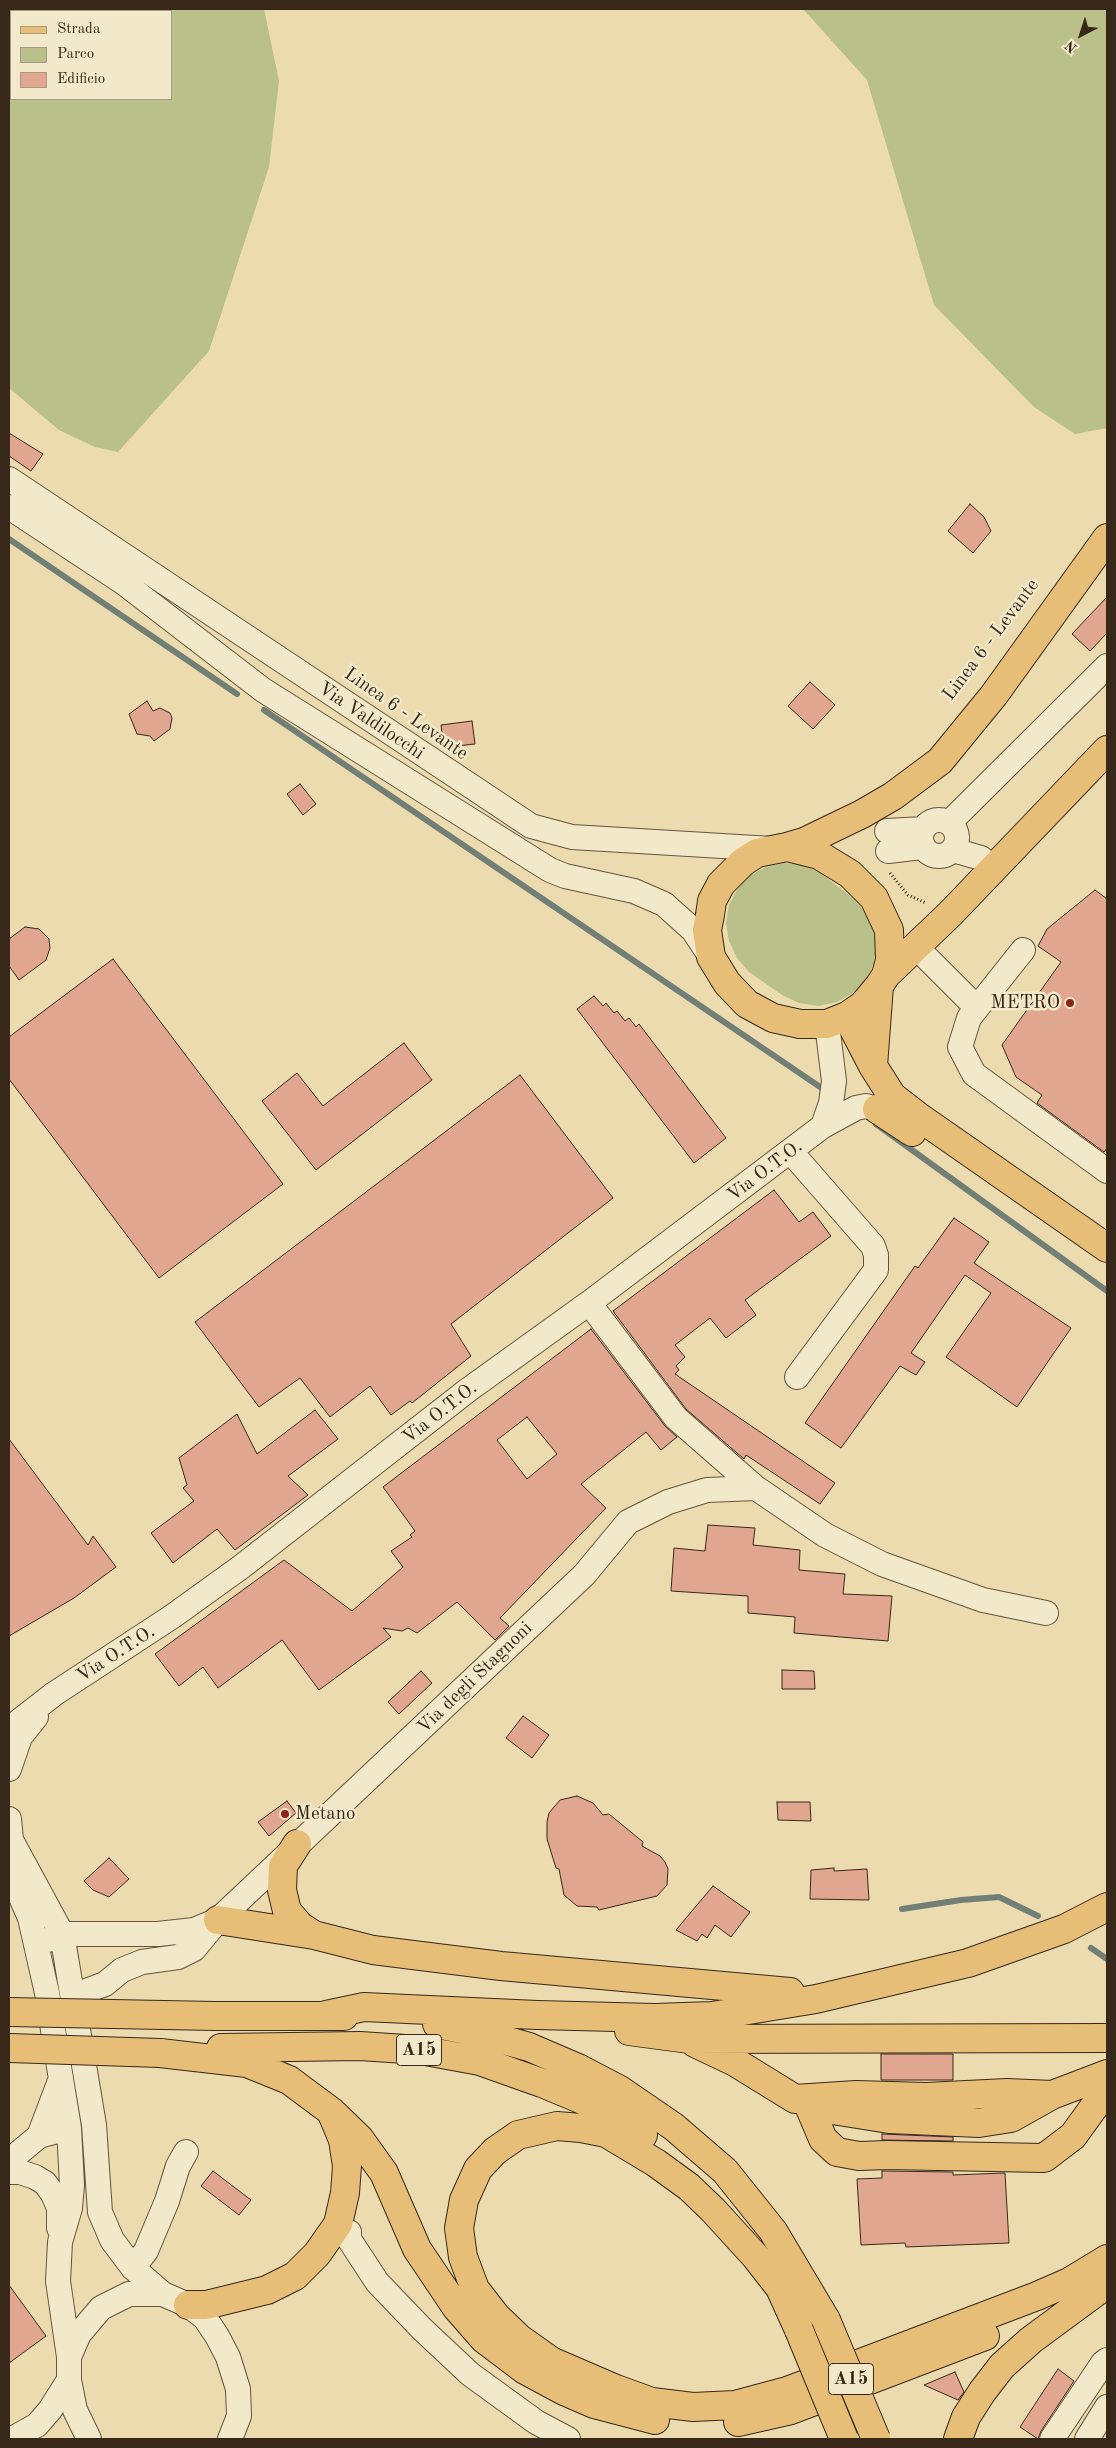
<!DOCTYPE html>
<html>
<head>
<meta charset="utf-8">
<style>
  body { margin:0 }
  #map { position:relative; width:1116px; height:2448px; overflow:hidden; background:#ebdbae; font-family:"Old Standard TT",serif }
  canvas { display:block }
  .frame { position:absolute; inset:0; border:10px solid #37281a; pointer-events:none }
  .legend { position:absolute; left:10px; top:10px; width:162px; height:90px; box-sizing:border-box; background:#f2e8ca; border:1px solid #a79b84; margin:0; padding:6px 9px; list-style:none; font-size:15px; color:#37281a }
  .legend li { display:flex; align-items:center; gap:10px; height:25px }
  .legend b { width:25px; border:1px solid #a79b84 }
  .north { position:absolute; left:1056px; top:10px; width:50px; height:50px; -webkit-text-stroke:4px #f2e8ca; paint-order:stroke; rotate:220deg; font-size:14px; font-weight:700; line-height:20px; text-align:center; color:#37281a }
  .north::after { content:''; display:block; margin:auto; width:18px; height:22px; background:#37281a; clip-path:polygon(50% 0,100% 100%,50% 72%,0 100%) }
</style>
</head>
<body>
<div id="map">
<canvas width="1116" height="2448"></canvas>
<div class="frame"></div>
<ul class="legend">
<li><b style="height:6px;background:#e6be77"></b>Strada</li>
<li><b style="height:14px;background:#bac089"></b>Parco</li>
<li><b style="height:14px;background:#e1a690"></b>Edificio</li>
</ul>
<div class="north">N</div>
</div>
<script>
const ctx = document.querySelector('canvas').getContext('2d');
ctx.lineJoin = 'round';
function fillPath(path, color) {
  ctx.fillStyle = color;
  ctx.fill(path, 'evenodd');
}
function poly(rows) {
  const path = new Path2D();
  for (const r of rows) {
    if (r.length === 3) {
      path.moveTo(r[0] + r[2], r[1]);
      path.arc(r[0], r[1], r[2], 0, 2 * Math.PI);
      continue;
    }
    path.moveTo(r[0], r[1]);
    for (let i = 2; i < r.length; i += 2) path.lineTo(r[i], r[i + 1]);
  }
  return path;
}
function stroke(path, color, width, dash) {
  ctx.strokeStyle = color;
  ctx.lineWidth = width;
  ctx.lineCap = dash ? 'butt' : 'round';
  ctx.setLineDash(dash || []);
  ctx.stroke(path);
}
function write(font, color, halo, rows, align = 'center') {
  ctx.font = font + ' "Old Standard TT",serif';
  ctx.lineWidth = 5;
  ctx.setLineDash([]);
  ctx.textBaseline = 'middle';
  ctx.strokeStyle = halo;
  ctx.fillStyle = color;
  for (const [text, x, y, turn = 0] of rows) {
    ctx.save();
    ctx.translate(x, y);
    ctx.rotate((+turn || 0) * Math.PI / 180);
    ctx.textAlign = isNaN(turn) ? turn : align;
    if (halo) ctx.strokeText(text, 0, 0);
    ctx.fillText(text, 0, 0);
    ctx.restore();
  }
}
fillPath(poly([
  [9,9,264,9,279,81,269,167,209,351,118,452,95,447,59,430,9,388],
  [11,11,171,11,171,99,11,99],
  [803,9,1107,9,1107,428,1075,434,1034,407,934,305,867,80],
  [784,863,802,865,819,872,853,898,865,911,873,927,876,945,874,963,866,979,853,993,837,1002,818,1006,799,1003,782,995,749,972,737,958,729,941,726,923,729,905,738,888,750,875,766,867]
]), '#bac089');
stroke(poly([
  [9,539,237,694],
  [264,710,826,1091],
  [876,1124,1107,1291],
  [902,1909,961,1900,999,1897,1038,1916],
  [1091,1948,1107,1959]
]), '#727f76', 6);
const building = poly([
  [9,433,43,454,31,471,9,456,9,433],
  [970,504,984,517,991,531,973,553,948,531,970,504],
  [1107,597,1107,633,1090,651,1072,634,1107,597],
  [810,682,835,705,813,729,788,706,810,682],
  [147,701,153,711,160,708,170,713,172,718,170,729,154,741,150,736,137,734,129,714,147,701],
  [472,721,475,744,447,747,443,742,441,725,472,721],
  [300,784,316,804,303,815,287,794,300,784],
  [1095,890,1107,899,1107,1148,1104,1152,1037,1103,1042,1095,1016,1077,1002,1045,1061,962,1038,946,1047,929,1095,890],
  [25,927,39,929,49,939,50,948,46,960,19,980,9,966,9,939,25,927],
  [113,959,283,1184,159,1278,9,1079,9,1037,113,959],
  [594,996,603,1006,606,1003,614,1013,617,1011,625,1021,629,1018,636,1027,639,1024,726,1138,694,1163,577,1009,594,996],
  [404,1043,432,1080,316,1170,262,1101,297,1073,323,1106,404,1043],
  [520,1075,613,1198,451,1324,471,1356,412,1403,410,1401,391,1415,370,1386,330,1417,300,1378,259,1407,195,1322,520,1075],
  [774,1190,799,1222,813,1212,831,1236,745,1300,756,1315,726,1338,710,1318,675,1345,685,1357,676,1366,679,1370,675,1374,835,1483,820,1504,746,1455,744,1459,686,1409,613,1311,774,1190],
  [954,1218,989,1242,974,1263,1071,1328,1017,1407,946,1357,991,1293,965,1275,911,1353,925,1362,916,1375,900,1366,841,1448,805,1423,915,1266,918,1268,954,1218],
  [591,1329,665,1426,677,1437,661,1450,646,1432,581,1484,606,1508,500,1618,509,1626,495,1640,457,1602,417,1633,408,1628,402,1631,383,1628,391,1637,319,1690,282,1640,218,1688,203,1667,179,1686,155,1654,284,1560,352,1611,403,1567,391,1551,412,1537,410,1535,415,1531,383,1487,591,1329],
  [527,1417,557,1454,527,1479,497,1440,527,1417],
  [315,1410,338,1439,288,1476,308,1495,235,1550,217,1529,173,1563,151,1533,194,1501,183,1488,187,1485,179,1458,237,1414,257,1454,315,1410],
  [9,1439,88,1545,93,1536,116,1567,74,1598,9,1636,9,1439],
  [708,1525,755,1528,753,1545,800,1550,799,1570,845,1574,843,1594,892,1596,888,1641,794,1633,795,1617,748,1613,748,1596,671,1591,674,1548,705,1551,708,1525],
  [782,1670,814,1671,815,1689,782,1689,782,1670],
  [421,1671,432,1683,399,1714,388,1702,421,1671],
  [523,1716,549,1735,532,1758,506,1738,523,1716],
  [577,1796,593,1803,603,1815,609,1814,643,1842,642,1846,660,1856,665,1862,668,1869,667,1885,657,1896,599,1910,597,1907,577,1906,564,1895,559,1869,556,1868,547,1839,547,1822,549,1813,560,1800,577,1796],
  [287,1801,296,1813,269,1836,258,1822,287,1801],
  [777,1802,810,1802,811,1821,778,1820,777,1802],
  [109,1858,129,1879,109,1897,93,1890,84,1881,109,1858],
  [834,1868,834,1871,867,1869,869,1900,810,1899,811,1870,834,1868],
  [713,1886,750,1912,731,1937,715,1925,707,1938,702,1934,697,1941,676,1930,713,1886],
  [881,2054,953,2054,953,2080,881,2080,881,2054],
  [882,2134,953,2137,953,2141,882,2140,882,2134],
  [213,2171,251,2200,239,2215,201,2186,213,2171],
  [882,2171,953,2172,953,2175,1005,2173,1009,2243,906,2247,905,2243,861,2245,857,2179,882,2178,882,2171],
  [9,2285,46,2336,9,2363,9,2285],
  [1058,2369,1074,2381,1041,2431,1038,2439,1020,2427,1058,2369],
  [955,2372,964,2392,958,2400,924,2385,955,2372]
]);
fillPath(building, '#e1a690');
stroke(building, '#37281a', 1);
const minor = poly([
  [9,479,531,826,572,837,772,849],
  [9,507,124,583,263,690,550,870,565,876,634,891,664,904,693,930,711,957],
  [939,838,18],
  [949,823,1107,666],
  [887,831,923,829],
  [953,850,981,858,993,868],
  [888,851,922,847],
  [916,947,977,1008],
  [1023,950,969,1018,960,1047,974,1074,1107,1171],
  [823,1126,831,1103,834,1081,827,1024],
  [791,1152,873,1246,876,1255,876,1270,797,1377],
  [589,1303,676,1418,756,1488,825,1535,882,1564,983,1600,1046,1613],
  [9,1729,54,1694,173,1616,241,1567,468,1390,589,1303,823,1126,856,1108,866,1106,877,1109],
  [9,1769,20,1737,36,1717],
  [9,1819,11,1840,62,1934,94,2125,100,2212,112,2240,133,2268,163,2294,188,2305,205,2318,217,2336,228,2357,238,2389,239,2416,230,2439],
  [9,1870,30,1918,47,1993,69,2128,72,2185,70,2208,60,2242,58,2281,69,2357,69,2380,75,2410,89,2439],
  [48,1940,62,1934,158,1934,194,1930,218,1920],
  [73,1996,105,1984,122,1970,142,1962,178,1957,194,1949,218,1920,584,1575,628,1522,668,1502,707,1490,756,1488],
  [39,2136,61,2078],
  [9,2161,39,2136,69,2128],
  [9,2172,20,2172,35,2177,45,2183,53,2194,59,2208,59,2228],
  [349,2232,349,2239,377,2282,422,2329,470,2374,536,2422,568,2439],
  [133,2268,146,2251,167,2201,178,2166,186,2152],
  [69,2357,79,2334,101,2308,129,2294,163,2294],
  [12,2439,37,2425,50,2410,69,2380],
  [1052,2439,1103,2363,1107,2360],
  [1087,2439,1107,2407]
]);
const major = poly([
  [787,847,819,855,850,874,874,898,889,930,890,960,886,975,879,986,863,1005,847,1016,827,1024,800,1024,773,1018,747,1004,727,983,711,957,707,930,710,915,712,901,721,884,743,862,757,853,787,847],
  [787,847,804,842,862,814,893,796,940,761,994,695,1107,538],
  [886,975,950,914,1107,750],
  [847,1016,873,1066,892,1096,919,1117,1107,1248],
  [873,1066,879,986],
  [877,1109,912,1132]
]);
const highway = poly([
  [297,1844,283,1866,282,1890,287,1911,300,1926,314,1935],
  [218,1920,314,1935,373,1950,501,1966,790,1992],
  [326,2015,364,2007,537,2015,655,2018,712,2016,816,1999,968,1963,1064,1929,1107,1907],
  [215,2016,344,2016],
  [437,2024,476,2032,529,2047,578,2068,620,2090,674,2127,725,2171,773,2231,826,2320],
  [629,2031,689,2039,1107,2038],
  [695,2043,735,2062,795,2099,856,2095,926,2097,1007,2093,1052,2095,1107,2074],
  [221,2048,360,2046,420,2050,480,2061,542,2083,602,2108,643,2135],
  [160,2053,247,2063,289,2080,332,2112,359,2138,384,2173,417,2249,456,2307,484,2339,525,2370,564,2391,594,2404,655,2420],
  [809,2106,823,2139,837,2152,859,2156,887,2155,1044,2158,1073,2136,1107,2089],
  [826,2109,889,2119,979,2123,1011,2118,1052,2095],
  [188,2305,206,2305,267,2290,295,2276,317,2254,338,2224,345,2193,347,2166,343,2140,333,2116],
  [799,2330,780,2288,755,2256,713,2210,689,2187,656,2163,606,2133,581,2128,557,2126,518,2135,495,2151,478,2169,464,2200,459,2228,463,2257,475,2289,496,2316,520,2339,551,2361,616,2389,652,2402,693,2407,735,2405,787,2391,1037,2296,1069,2282,1107,2259],
  [738,2422,791,2410,985,2336],
  [958,2439,966,2417,982,2392,1002,2366,1031,2340,1107,2284]
]);
stroke(minor, '#64553f', 26);
stroke(major, '#37281a', 30);
stroke(highway, '#37281a', 30);
stroke(poly([
  [890,873,908,895,926,903]
]), '#37281a', 3, [1, 2.5]);
stroke(minor, '#f2e8ca', 24);
stroke(major, '#e6be77', 28);
stroke(highway, '#e6be77', 28);
const highwayBridge = poly([
  [9,2012,215,2016],
  [9,2048,160,2053],
  [826,2320,876,2439],
  [799,2330,844,2439]
]);
stroke(highwayBridge, '#37281a', 30, []);
stroke(highwayBridge, '#e6be77', 28);
for (const [x, y, r, color] of [
  [1070,1003,5,"#8f2418"],
  [285,1814,5,"#8f2418"]
]) {
  const dot = new Path2D();
  dot.arc(x, y, r, 0, 2 * Math.PI);
  ctx.fillStyle = color;
  ctx.fill(dot);
  stroke(dot, '#f2e8ca', 2);
}
for (const [x, y, w] of [
  [419,2050,45],
  [851,2379,45]
]) {
  const box = new Path2D();
  box.roundRect(x - w / 2, y - 15.5, w, 31, 4);
  ctx.fillStyle = '#f2e8ca';
  ctx.fill(box);
  stroke(box, '#37281a', 1);
}
write('bold 18px', '#37281a', null, [
  ["A15",419,2050],
  ["A15",851,2379]
]);
write('19px', '#37281a', '#f2e8ca', [
  ["Linea 6 - Levante",991,640,-53],
  ["Linea 6 - Levante",406,714,35],
  ["Via Valdilocchi",371,721,34],
  ["Via O.T.O.",765,1171,-37],
  ["Via O.T.O.",440,1413,-38],
  ["Via O.T.O.",116,1654,-33],
  ["Via degli Stagnoni",475,1678,-44]
]);
write('19px', '#37281a', '#f2e8ca', [
  ["METRO",1060,1003],
  ["Metano",295,1814,"left"]
], 'right');
</script>
</body>
</html>
